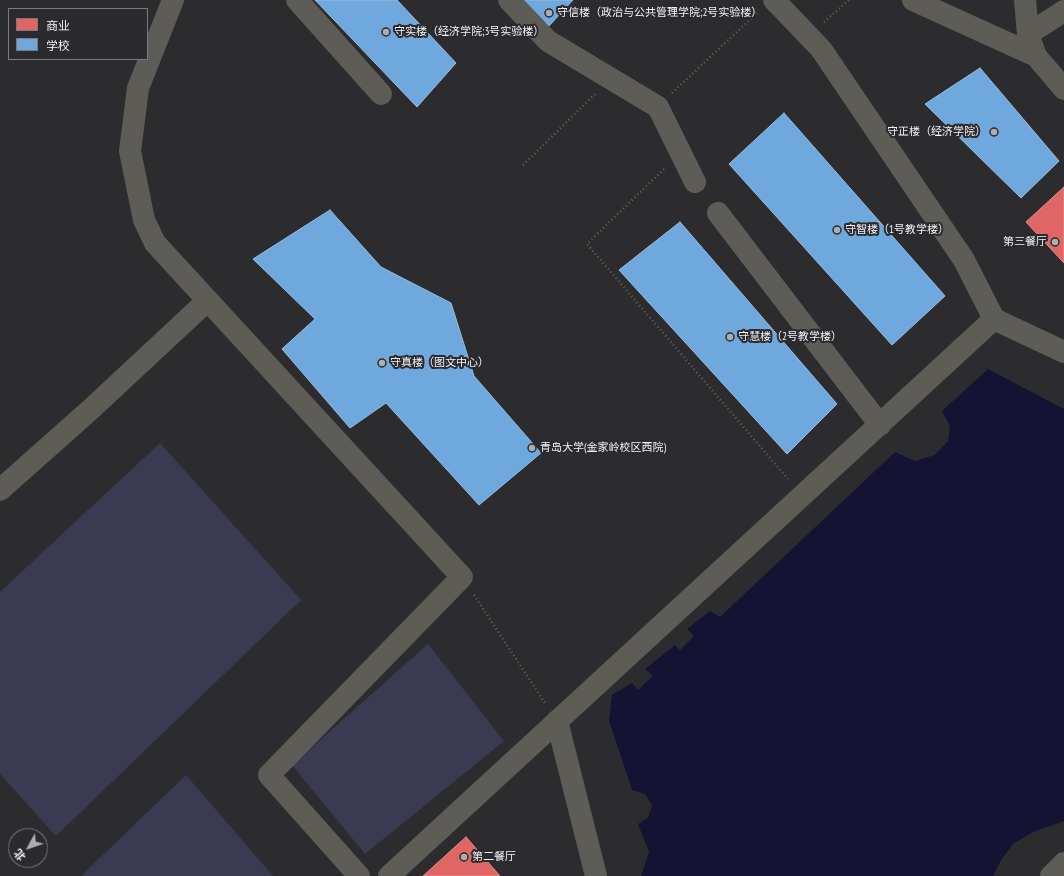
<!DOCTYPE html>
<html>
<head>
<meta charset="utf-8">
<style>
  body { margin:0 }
  #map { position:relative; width:1064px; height:876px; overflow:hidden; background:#2c2c2e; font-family:"PT Sans Narrow","Noto Sans SC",sans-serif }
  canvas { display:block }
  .legend { position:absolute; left:8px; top:8px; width:140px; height:52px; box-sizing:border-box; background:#2b2b2f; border:1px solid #7b7b7f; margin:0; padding:5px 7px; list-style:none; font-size:12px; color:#f3f4f6 }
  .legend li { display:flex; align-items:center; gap:8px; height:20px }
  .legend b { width:20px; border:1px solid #7b7b7f }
  .north { position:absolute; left:8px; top:828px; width:40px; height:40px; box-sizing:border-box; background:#2b2b2f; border:1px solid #7b7b7f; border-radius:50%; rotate:230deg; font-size:11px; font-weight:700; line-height:16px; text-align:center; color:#f3f4f6 }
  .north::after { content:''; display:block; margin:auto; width:14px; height:18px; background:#adaeb0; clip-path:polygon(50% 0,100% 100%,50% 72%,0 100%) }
</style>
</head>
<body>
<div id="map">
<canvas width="1064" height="876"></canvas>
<ul class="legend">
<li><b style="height:11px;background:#e06666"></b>商业</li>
<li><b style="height:11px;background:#6fa8dc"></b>学校</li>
</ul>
<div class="north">北</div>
</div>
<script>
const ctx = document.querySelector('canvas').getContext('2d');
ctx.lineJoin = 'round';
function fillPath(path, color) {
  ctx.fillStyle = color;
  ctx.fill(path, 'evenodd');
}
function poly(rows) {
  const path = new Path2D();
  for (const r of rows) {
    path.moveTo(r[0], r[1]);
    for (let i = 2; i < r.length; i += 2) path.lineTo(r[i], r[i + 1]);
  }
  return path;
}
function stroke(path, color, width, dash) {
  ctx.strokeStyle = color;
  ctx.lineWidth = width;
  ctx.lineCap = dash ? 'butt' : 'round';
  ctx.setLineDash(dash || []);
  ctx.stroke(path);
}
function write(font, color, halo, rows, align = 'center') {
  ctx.font = font + ' "PT Sans Narrow","Noto Sans SC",sans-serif';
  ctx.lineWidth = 4;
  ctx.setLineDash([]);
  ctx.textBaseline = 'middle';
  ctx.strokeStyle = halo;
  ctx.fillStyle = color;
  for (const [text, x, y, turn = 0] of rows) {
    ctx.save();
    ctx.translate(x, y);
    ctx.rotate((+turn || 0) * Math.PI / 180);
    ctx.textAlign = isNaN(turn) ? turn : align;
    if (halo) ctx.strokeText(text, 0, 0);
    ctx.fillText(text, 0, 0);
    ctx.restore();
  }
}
fillPath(poly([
  [160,443,301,600,56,836,0,774,0,592],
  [428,644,504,741,365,854,292,765],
  [186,775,273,876,81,876]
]), '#3a3b52');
fillPath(poly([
  [988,369,1064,409,1064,821,1033,832,1013,844,1001,860,993,876,641,876,649,852,638,824,648,818,652,805,645,794,632,790,609,721,612,695,632,683,638,690,653,676,645,669,675,645,680,650,694,636,687,629,710,611,720,617,895,452,915,461,935,455,948,441,950,426,942,411]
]), '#151333');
const shops = poly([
  [1064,187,1064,263,1026,222,1064,187],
  [466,837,500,876,423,876,466,837]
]);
fillPath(shops, '#e06666');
stroke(shops, '#e69191', 1);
const schools = poly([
  [315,0,397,0,456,63,417,107,315,0],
  [524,0,573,0,549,26,524,0],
  [980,68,1059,161,1021,198,925,104,980,68],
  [784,113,945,296,892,345,729,164,784,113],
  [330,210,381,267,451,303,474,376,541,453,479,505,386,403,350,428,282,349,315,319,253,259,330,210],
  [680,222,837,404,787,454,619,270,680,222]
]);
fillPath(schools, '#6fa8dc');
stroke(schools, '#97bfe4', 1);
stroke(poly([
  [824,22,849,0],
  [672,93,757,13],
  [523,165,595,94],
  [664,169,587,244,788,479],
  [474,595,545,703]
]), '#636260', 2.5, [1, 3]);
stroke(poly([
  [173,0,138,88,130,151,144,220,155,243,462,577,269,775,359,876],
  [297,0,381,94],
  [509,0,548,41,658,107,695,182],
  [774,0,821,49,964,260,994,319,1064,352],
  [913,0,1036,56],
  [1025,0,1028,34,1036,56,1064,89],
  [1028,34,1064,11],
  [718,213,880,425],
  [0,490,90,410,207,301],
  [557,721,596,876],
  [389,876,994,319],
  [1051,876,1064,863]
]), '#5e5c56', 22);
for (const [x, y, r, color] of [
  [549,13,4,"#adaeb0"],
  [386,32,4,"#adaeb0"],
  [994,132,4,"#adaeb0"],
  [837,230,4,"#adaeb0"],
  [1055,242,4,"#adaeb0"],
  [730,337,4,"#adaeb0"],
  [382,363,4,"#adaeb0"],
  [532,448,4,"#adaeb0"],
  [464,857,4,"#adaeb0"]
]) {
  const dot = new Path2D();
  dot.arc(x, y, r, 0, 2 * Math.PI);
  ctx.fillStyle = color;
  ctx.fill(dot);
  stroke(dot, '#2b2b2f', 1.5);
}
write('11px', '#f3f4f6', '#2b2b2f', [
  ["守信楼（政治与公共管理学院;2号实验楼）",557,13],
  ["守实楼（经济学院;3号实验楼）",394,32],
  ["守正楼（经济学院）",986,132,"right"],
  ["守智楼（1号教学楼）",845,230],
  ["第三餐厅",1047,242,"right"],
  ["守慧楼（2号教学楼）",738,337],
  ["守真楼（图文中心）",390,363],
  ["青岛大学(金家岭校区西院)",540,448],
  ["第二餐厅",472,857]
], 'left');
</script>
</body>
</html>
